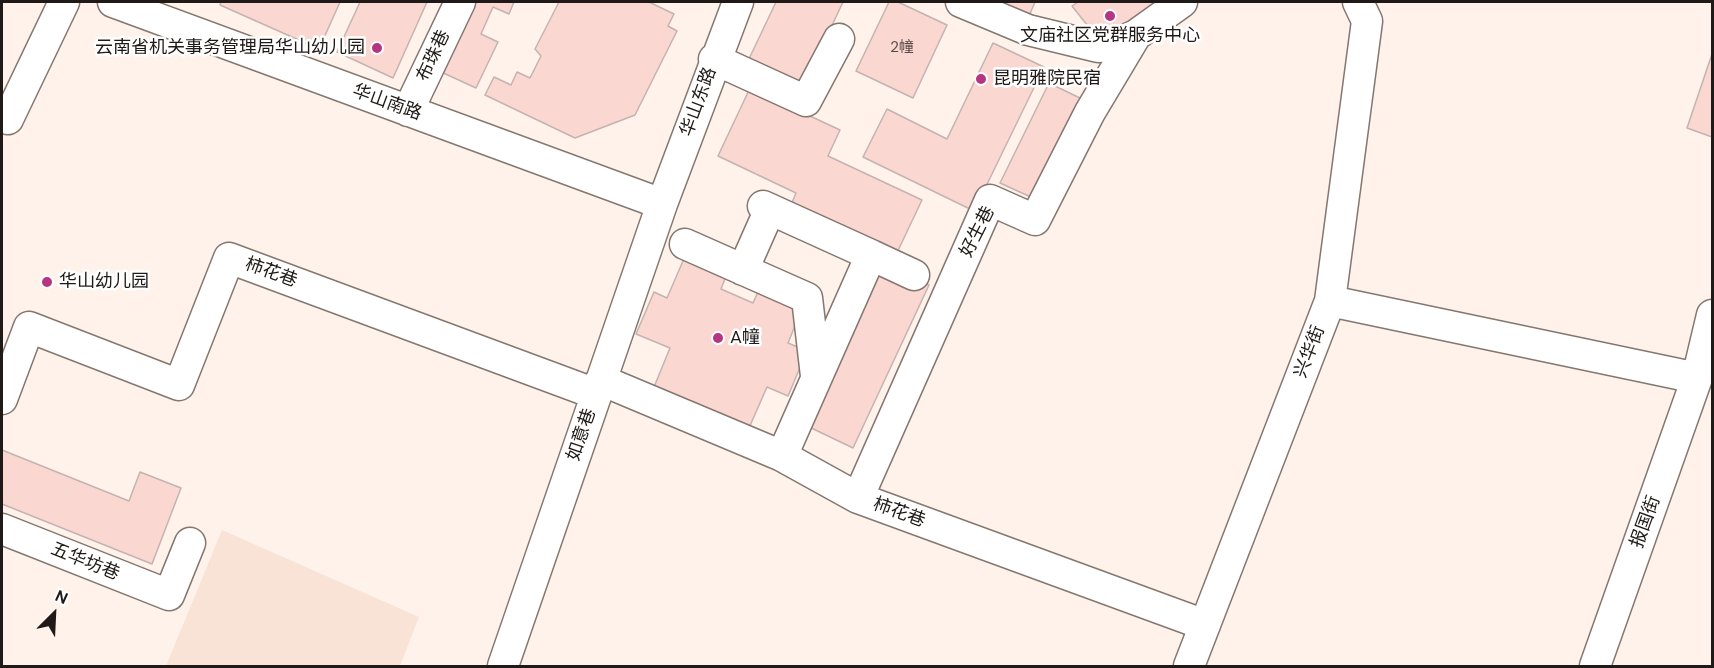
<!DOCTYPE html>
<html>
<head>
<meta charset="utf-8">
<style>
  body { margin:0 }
  #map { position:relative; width:1714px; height:668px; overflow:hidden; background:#fef2eb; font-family:"DM Sans",sans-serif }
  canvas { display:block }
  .frame { position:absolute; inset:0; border:3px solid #1f1a17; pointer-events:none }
  .north { position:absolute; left:24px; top:584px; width:60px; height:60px; -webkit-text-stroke:4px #fff; paint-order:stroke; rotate:24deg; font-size:16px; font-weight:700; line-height:24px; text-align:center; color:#1f1a17 }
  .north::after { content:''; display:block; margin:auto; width:21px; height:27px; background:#1f1a17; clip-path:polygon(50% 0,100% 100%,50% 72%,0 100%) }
</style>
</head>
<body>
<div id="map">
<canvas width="1714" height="668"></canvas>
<div class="frame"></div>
<div class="north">N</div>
</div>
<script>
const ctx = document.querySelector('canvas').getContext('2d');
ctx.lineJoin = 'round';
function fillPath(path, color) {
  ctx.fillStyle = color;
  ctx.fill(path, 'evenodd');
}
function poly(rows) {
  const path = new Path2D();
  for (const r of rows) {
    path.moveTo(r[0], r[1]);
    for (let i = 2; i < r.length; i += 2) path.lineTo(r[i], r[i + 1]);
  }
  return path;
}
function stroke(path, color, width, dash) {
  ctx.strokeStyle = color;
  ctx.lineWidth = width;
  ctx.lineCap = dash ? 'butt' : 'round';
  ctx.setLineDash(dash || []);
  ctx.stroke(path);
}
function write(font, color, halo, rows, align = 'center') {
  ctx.font = font + ' "DM Sans","Noto Sans SC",sans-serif';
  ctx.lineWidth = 5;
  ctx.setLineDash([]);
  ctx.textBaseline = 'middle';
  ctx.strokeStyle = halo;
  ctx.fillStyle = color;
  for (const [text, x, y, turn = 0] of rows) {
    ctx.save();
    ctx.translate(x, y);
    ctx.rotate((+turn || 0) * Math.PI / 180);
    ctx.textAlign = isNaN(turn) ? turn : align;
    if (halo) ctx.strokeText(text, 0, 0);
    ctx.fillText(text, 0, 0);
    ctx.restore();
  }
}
fillPath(poly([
  [222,530,419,617,400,666,166,666]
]), '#f9e3d6');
const building = poly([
  [221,2,340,2,319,49,220,5,221,2],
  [360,2,427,2,393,78,337,52,360,2],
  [471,2,514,2,509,14,493,7,481,34,498,42,476,88,439,71,471,2],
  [559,2,649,2,674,14,668,26,677,31,635,115,575,138,485,95,494,77,511,85,517,72,530,78,541,56,535,49,559,2],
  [776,2,843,2,803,87,748,61,776,2],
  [889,2,898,2,947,25,913,98,856,71,889,2],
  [995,2,1035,2,1029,16,995,2],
  [1078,2,1152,2,1155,4,1113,37,1105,27,1095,35,1072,6,1078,2],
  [993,43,1044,67,974,211,863,157,887,109,947,139,993,43],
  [1712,54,1712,137,1687,128,1712,54],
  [1049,83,1082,99,1033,198,1000,183,1049,83],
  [750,88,840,130,828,156,922,200,894,259,789,210,796,193,718,156,750,88],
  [686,254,728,271,721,289,753,303,762,283,805,301,788,343,807,351,788,396,767,387,749,428,654,387,670,348,636,334,654,292,667,298,686,254],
  [878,262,929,285,853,448,803,424,878,262],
  [2,450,129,501,140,472,181,488,152,564,2,504,2,450]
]);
fillPath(building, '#fbd7d1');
stroke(building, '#c4b3b0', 1.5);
const minor = poly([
  [113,2,662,204],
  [961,2,1028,30,1098,47,1111,46,1136,35,1182,2],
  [714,59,806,101,839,39],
  [408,111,460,2],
  [2,116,8,119,64,2],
  [763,206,871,255],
  [685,244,807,298,816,376],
  [743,270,770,209],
  [1330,301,1697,378],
  [601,380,782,456,858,498,1205,625],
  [2,399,29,327,179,385,229,258,596,394],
  [782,456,871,255,914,275],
  [858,498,990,200,1035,220,1090,112,1136,35],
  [2,529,169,595,190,543],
  [503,666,662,204,738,2],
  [1189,666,1330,301,1367,21,1358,2],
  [1595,666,1697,378,1712,315]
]);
stroke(minor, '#84776f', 33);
stroke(minor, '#fff', 30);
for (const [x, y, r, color] of [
  [1110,16,6,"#b63580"],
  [377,48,6,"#b63580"],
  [981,79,6,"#b63580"],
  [47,282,6,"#b63580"],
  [718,338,6,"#b63580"]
]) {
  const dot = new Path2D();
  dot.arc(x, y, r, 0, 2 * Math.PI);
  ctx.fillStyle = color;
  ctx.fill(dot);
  stroke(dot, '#fff', 2);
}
write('15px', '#564946', null, [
  ["2幢",902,48]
]);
write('18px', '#1f1a17', '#fff', [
  ["文庙社区党群服务中心",1110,36,"center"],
  ["云南省机关事务管理局华山幼儿园",365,48,"right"],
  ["昆明雅院民宿",993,79],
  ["华山幼儿园",59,282],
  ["A幢",730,338]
], 'left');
write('18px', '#1f1a17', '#fff', [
  ["布珠巷",434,56,-65],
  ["华山东路",699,102,-70],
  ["华山南路",387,103,20],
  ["好生巷",978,232,-63],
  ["柿花巷",271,273,20],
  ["兴华街",1310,352,-69],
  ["如意巷",582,435,-71],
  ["柿花巷",899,513,20],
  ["报国街",1646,522,-70],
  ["五华坊巷",85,562,22]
]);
</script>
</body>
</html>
